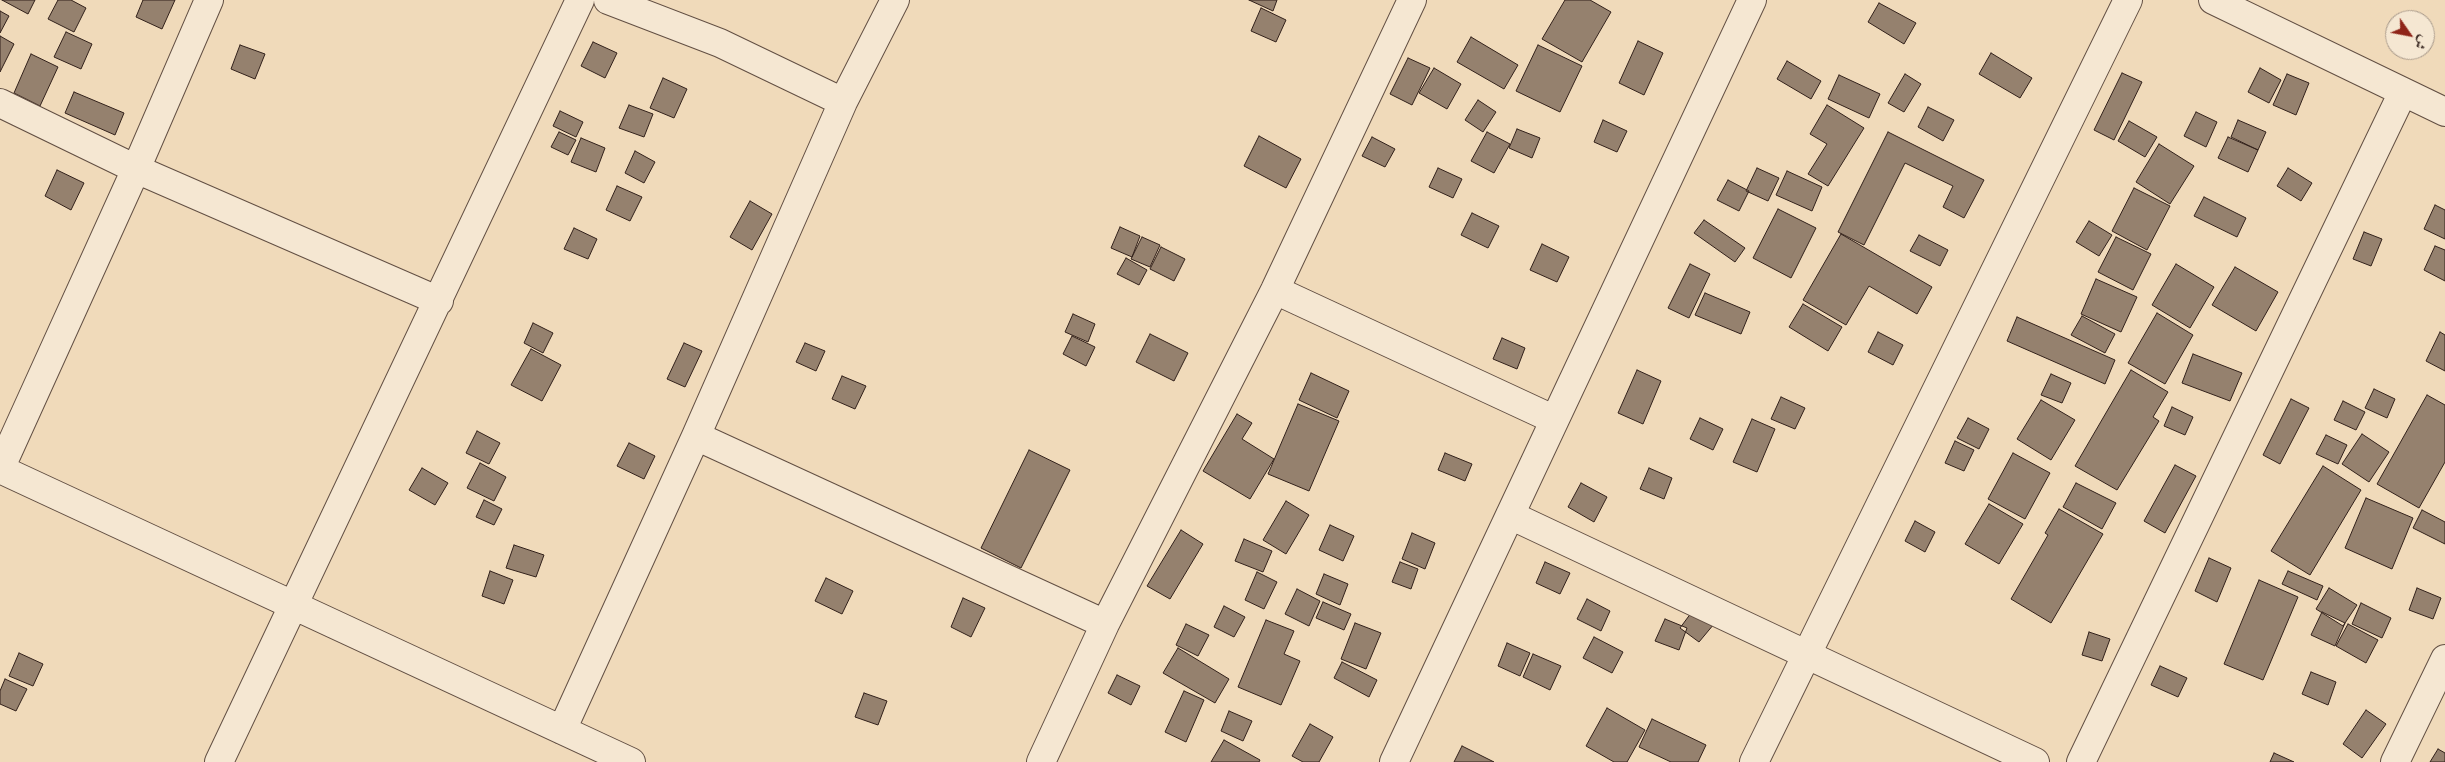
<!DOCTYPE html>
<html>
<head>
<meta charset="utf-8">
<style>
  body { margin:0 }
  #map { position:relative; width:2445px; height:762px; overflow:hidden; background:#f0daba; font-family:"Gentium Book Plus",Amiri,serif }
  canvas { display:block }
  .north { position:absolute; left:2385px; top:10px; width:50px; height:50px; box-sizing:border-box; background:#f5e7d2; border:1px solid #a79889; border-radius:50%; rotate:123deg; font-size:14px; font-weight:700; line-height:20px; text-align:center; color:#32211b }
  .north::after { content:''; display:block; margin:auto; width:18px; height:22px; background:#8f2418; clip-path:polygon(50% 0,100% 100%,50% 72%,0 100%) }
</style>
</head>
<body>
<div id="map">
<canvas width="2445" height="762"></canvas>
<div class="north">ش</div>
</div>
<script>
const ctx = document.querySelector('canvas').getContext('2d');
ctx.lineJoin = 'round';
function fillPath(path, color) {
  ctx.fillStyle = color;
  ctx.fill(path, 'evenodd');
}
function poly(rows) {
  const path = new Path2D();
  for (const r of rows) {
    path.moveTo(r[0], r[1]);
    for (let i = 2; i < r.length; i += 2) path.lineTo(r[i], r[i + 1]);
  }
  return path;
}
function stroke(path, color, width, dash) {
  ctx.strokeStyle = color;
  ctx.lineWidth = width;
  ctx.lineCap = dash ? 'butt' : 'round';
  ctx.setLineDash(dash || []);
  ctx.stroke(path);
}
const building = poly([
  [2,0,35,0,28,14,2,0],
  [58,0,71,0,86,8,74,32,48,19,58,0],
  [143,0,175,0,162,29,136,17,143,0],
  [1249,0,1277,0,1273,11,1249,0],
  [1565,0,1590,0,1611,12,1582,62,1542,39,1565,0],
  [1879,3,1916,23,1904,44,1868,22,1879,3],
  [1261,8,1286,20,1276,42,1251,31,1261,8],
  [0,11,9,16,0,33,0,11],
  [66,32,92,44,81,69,54,57,66,32],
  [0,36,14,44,0,72,0,36],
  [1471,37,1518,65,1504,89,1457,62,1471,37],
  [1638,41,1663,53,1644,95,1619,83,1638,41],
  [593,42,617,53,605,78,581,66,593,42],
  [240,45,265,54,255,79,231,69,240,45],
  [1538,45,1582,66,1560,112,1516,91,1538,45],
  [1991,53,2032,78,2020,98,1979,74,1991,53],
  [31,54,58,67,40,106,14,93,31,54],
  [1408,58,1430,68,1412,105,1390,94,1408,58],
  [1787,61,1821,81,1811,99,1777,79,1787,61],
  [1434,68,1461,84,1447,109,1419,93,1434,68],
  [2260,68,2281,80,2269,103,2248,92,2260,68],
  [2122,73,2142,82,2114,140,2094,130,2122,73],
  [1905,74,1921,84,1904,112,1888,103,1905,74],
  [2287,74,2309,83,2296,115,2273,105,2287,74],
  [1839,75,1880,94,1869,118,1828,99,1839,75],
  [663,78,687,89,674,118,650,108,663,78],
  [74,92,124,113,115,135,65,113,74,92],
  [1478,100,1496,112,1483,132,1465,120,1478,100],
  [629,105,653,114,644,137,619,128,629,105],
  [1827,105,1864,128,1828,186,1808,174,1827,144,1810,134,1827,105],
  [1928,107,1954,120,1943,141,1918,127,1928,107],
  [560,111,583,122,576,137,553,126,560,111],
  [2196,112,2217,122,2206,147,2184,136,2196,112],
  [1603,120,1627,131,1617,152,1594,142,1603,120],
  [2238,120,2266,132,2258,150,2231,137,2238,120],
  [2129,121,2157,137,2145,157,2118,141,2129,121],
  [1517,129,1540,138,1532,158,1509,148,1517,129],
  [559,132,576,140,568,155,551,147,559,132],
  [1487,132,1510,144,1494,173,1471,161,1487,132],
  [1888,132,1984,180,1964,218,1943,207,1953,186,1905,163,1864,245,1838,232,1888,132],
  [1259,136,1301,159,1286,188,1244,166,1259,136],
  [1372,137,1395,149,1385,167,1362,156,1372,137],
  [2228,137,2258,150,2248,172,2218,158,2228,137],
  [581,138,605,148,596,172,571,162,581,138],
  [2159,144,2194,166,2170,204,2136,182,2159,144],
  [635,151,655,162,644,183,625,173,635,151],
  [1438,168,1462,179,1453,198,1429,187,1438,168],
  [1757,168,1779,178,1768,201,1746,191,1757,168],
  [2288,168,2312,183,2301,201,2277,186,2288,168],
  [57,170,84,183,71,210,45,196,57,170],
  [1787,171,1822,187,1812,211,1776,195,1787,171],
  [1728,180,1749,191,1739,211,1717,200,1728,180],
  [617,186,642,197,630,221,606,210,617,186],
  [2134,188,2170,206,2147,250,2112,231,2134,188],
  [2204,197,2246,218,2237,237,2194,216,2204,197],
  [750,201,772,214,752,250,730,237,750,201],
  [2435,205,2445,210,2445,239,2424,229,2435,205],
  [1778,209,1816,228,1791,278,1753,258,1778,209],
  [1472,213,1499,226,1488,248,1461,235,1472,213],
  [1704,220,1745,248,1735,262,1694,233,1704,220],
  [2089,221,2112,235,2099,256,2076,242,2089,221],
  [1120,227,1140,236,1132,257,1111,248,1120,227],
  [574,228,597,239,588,259,564,249,574,228],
  [2364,232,2382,239,2371,266,2353,259,2364,232],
  [1841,234,1932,287,1917,314,1869,286,1846,325,1803,300,1841,234],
  [1919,235,1948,250,1940,266,1910,251,1919,235],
  [1142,237,1160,245,1150,267,1131,259,1142,237],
  [2116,237,2151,254,2133,290,2098,272,2116,237],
  [1542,244,1569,257,1557,282,1530,270,1542,244],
  [2435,246,2445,250,2445,281,2424,270,2435,246],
  [1161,247,1185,259,1174,281,1150,269,1161,247],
  [1126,258,1147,270,1139,285,1117,274,1126,258],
  [1690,264,1710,274,1689,318,1668,308,1690,264],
  [2176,264,2214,287,2190,328,2152,305,2176,264],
  [2235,267,2278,292,2256,331,2212,305,2235,267],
  [2096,279,2137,297,2121,332,2081,314,2096,279],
  [1705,293,1750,312,1741,334,1695,315,1705,293],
  [1803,304,1842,327,1828,351,1789,327,1803,304],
  [2157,313,2193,335,2165,384,2128,363,2157,313],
  [1073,314,1095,324,1088,342,1065,332,1073,314],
  [2082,316,2115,334,2105,353,2071,335,2082,316],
  [2017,317,2115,360,2105,384,2007,341,2017,317],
  [533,323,553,333,543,353,524,343,533,323],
  [1878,332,1903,345,1893,365,1868,352,1878,332],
  [2440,332,2445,335,2445,371,2426,361,2440,332],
  [1150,334,1188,353,1174,381,1136,362,1150,334],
  [1072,336,1095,347,1086,366,1063,354,1072,336],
  [1502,338,1525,348,1517,369,1493,359,1502,338],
  [684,343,702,351,685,387,667,379,684,343],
  [805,343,825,351,816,371,796,362,805,343],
  [531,349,561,365,542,401,511,385,531,349],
  [2193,354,2242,373,2230,401,2182,383,2193,354],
  [1637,370,1661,381,1643,424,1618,413,1637,370],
  [2131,370,2168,392,2153,417,2159,421,2117,490,2075,466,2131,370],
  [1311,373,1349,391,1337,418,1299,400,1311,373],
  [2051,374,2071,383,2062,403,2041,395,2051,374],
  [842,376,866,386,855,409,832,399,842,376],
  [2374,389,2395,399,2387,418,2365,408,2374,389],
  [2427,395,2445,405,2445,462,2419,508,2377,484,2427,395],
  [1781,397,1805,408,1795,429,1771,419,1781,397],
  [2291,399,2309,408,2280,464,2263,455,2291,399],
  [2041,400,2075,420,2051,460,2017,439,2041,400],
  [2343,401,2365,412,2356,430,2334,420,2343,401],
  [1298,404,1339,421,1309,491,1268,474,1298,404],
  [2172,407,2193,417,2185,435,2164,426,2172,407],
  [1237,414,1252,423,1242,439,1274,459,1250,499,1203,471,1237,414],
  [1700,418,1723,429,1713,450,1690,439,1700,418],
  [1968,418,1989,429,1979,449,1957,438,1968,418],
  [1752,419,1775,429,1757,472,1733,462,1752,419],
  [477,431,500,443,489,464,466,453,477,431],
  [2362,434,2389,452,2369,482,2342,464,2362,434],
  [2326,435,2347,445,2338,464,2316,454,2326,435],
  [1955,441,1974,450,1964,471,1945,463,1955,441],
  [629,443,655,456,644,479,617,466,629,443],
  [1029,450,1070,470,1021,568,981,548,1029,450],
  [1445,453,1472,464,1465,481,1438,470,1445,453],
  [2013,453,2050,473,2025,519,1988,499,2013,453],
  [480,463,506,477,494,501,467,488,480,463],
  [2175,465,2196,476,2165,533,2144,521,2175,465],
  [2323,466,2361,490,2310,575,2271,551,2323,466],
  [422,468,448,483,435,505,409,490,422,468],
  [1649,468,1672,478,1664,499,1640,489,1649,468],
  [1581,483,1607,497,1594,522,1568,507,1581,483],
  [2076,483,2116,503,2102,529,2063,507,2076,483],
  [2366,498,2413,518,2392,569,2345,548,2366,498],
  [484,500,502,509,494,525,476,517,484,500],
  [1286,501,1309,515,1286,554,1263,540,1286,501],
  [1989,504,2023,524,1999,564,1965,544,1989,504],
  [2059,509,2103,534,2051,623,2011,599,2048,535,2045,533,2059,509],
  [2422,510,2445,522,2445,544,2413,528,2422,510],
  [1915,521,1935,532,1925,552,1905,541,1915,521],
  [1330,525,1354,536,1343,561,1319,550,1330,525],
  [1181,530,1203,544,1170,599,1147,586,1181,530],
  [1412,533,1435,543,1425,569,1402,559,1412,533],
  [1244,539,1272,551,1263,572,1235,561,1244,539],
  [514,545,544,555,536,577,506,568,514,545],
  [2209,558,2231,568,2217,602,2195,591,2209,558],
  [1400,562,1418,569,1411,589,1392,582,1400,562],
  [1545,562,1570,573,1560,594,1536,583,1545,562],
  [490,571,513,580,504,604,482,596,490,571],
  [2288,571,2323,586,2317,600,2282,584,2288,571],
  [1257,572,1277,582,1264,609,1245,600,1257,572],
  [1324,574,1348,584,1340,605,1316,594,1324,574],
  [826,578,853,591,842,614,815,601,826,578],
  [2259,580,2298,597,2263,680,2224,664,2259,580],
  [2329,588,2357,605,2343,626,2316,609,2329,588],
  [2417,588,2441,598,2433,619,2409,610,2417,588],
  [1297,589,1320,601,1309,626,1285,614,1297,589],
  [963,598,985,608,971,637,951,627,963,598],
  [1587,599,1610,611,1601,631,1577,619,1587,599],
  [1323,602,1351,614,1344,630,1316,618,1323,602],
  [2361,603,2391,618,2382,638,2352,624,2361,603],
  [1224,606,1245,617,1234,637,1214,627,1224,606],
  [1694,609,1714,624,1699,642,1680,628,1694,609],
  [2322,612,2345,623,2335,646,2311,635,2322,612],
  [1665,619,1687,628,1679,650,1655,641,1665,619],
  [1266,620,1294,631,1284,654,1300,661,1281,705,1238,687,1266,620],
  [1355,623,1381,633,1366,669,1341,659,1355,623],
  [1186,624,1209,635,1198,656,1176,645,1186,624],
  [2348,624,2378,640,2366,663,2336,646,2348,624],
  [2089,632,2110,639,2102,661,2082,655,2089,632],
  [1594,637,1623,652,1612,673,1583,658,1594,637],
  [1507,643,1530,653,1520,676,1498,666,1507,643],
  [1178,648,1229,679,1215,703,1163,673,1178,648],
  [19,653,43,664,33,686,9,676,19,653],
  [1533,654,1561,666,1550,690,1523,677,1533,654],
  [1342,662,1377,680,1369,697,1334,678,1342,662],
  [2160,666,2187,678,2178,697,2151,685,2160,666],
  [2311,672,2336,682,2328,705,2302,694,2311,672],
  [1117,675,1140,686,1131,705,1108,693,1117,675],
  [5,679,27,689,16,711,0,704,0,691,5,679],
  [1184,691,1204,700,1186,742,1165,732,1184,691],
  [864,693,887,701,878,725,855,717,864,693],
  [1607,708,1645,730,1627,762,1614,762,1586,746,1607,708],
  [2366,710,2386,724,2362,758,2343,744,2366,710],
  [1229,711,1252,721,1243,741,1221,731,1229,711],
  [1652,719,1706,745,1698,762,1671,762,1639,747,1652,719],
  [1310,724,1333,737,1319,762,1303,762,1292,756,1310,724],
  [1224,740,1260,760,1259,762,1211,762,1224,740],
  [1462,746,1494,762,1454,762,1462,746],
  [2438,749,2445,753,2445,762,2430,762,2438,749],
  [2274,753,2294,762,2270,762,2274,753]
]);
fillPath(building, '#95816e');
stroke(building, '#32211b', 1);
const minor = poly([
  [608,0,720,43,843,102],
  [2213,0,2445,112],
  [0,103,136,169,439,301],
  [1275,290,1553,419],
  [696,436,1105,624],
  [0,469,631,762],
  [0,469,136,169,209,0],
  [1510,515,2035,762],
  [562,730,696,436,843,102,895,0],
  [219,762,580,0],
  [1041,762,1105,624,1275,290,1412,0],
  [1394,762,1752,0],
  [1754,762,2128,0],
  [2081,762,2403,92],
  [2395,762,2445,659]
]);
stroke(minor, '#624f43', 30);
stroke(minor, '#f5e7d2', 28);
</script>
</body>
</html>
